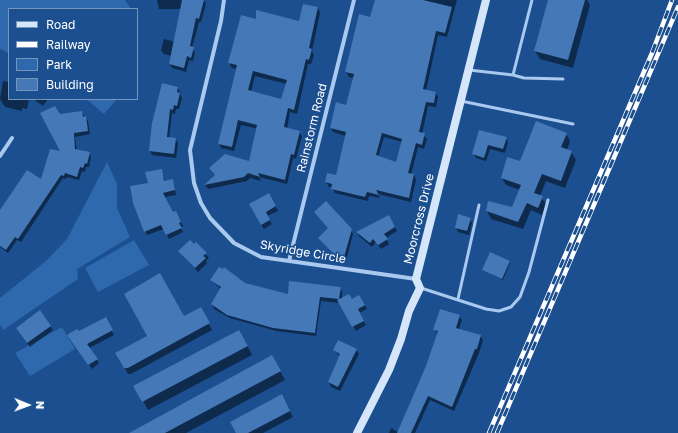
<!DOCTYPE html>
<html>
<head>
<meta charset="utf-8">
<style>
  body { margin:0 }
  #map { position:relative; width:678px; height:433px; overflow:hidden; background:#1b4f8f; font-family:"Golos Text",sans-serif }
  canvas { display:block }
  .legend { position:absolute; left:8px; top:8px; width:130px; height:92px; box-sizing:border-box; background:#1b4f8f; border:1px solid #7695bc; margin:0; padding:5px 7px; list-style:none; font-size:12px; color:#fff }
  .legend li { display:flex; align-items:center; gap:8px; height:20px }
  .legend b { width:20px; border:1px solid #7695bc }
  .north { position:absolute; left:8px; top:385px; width:40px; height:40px; -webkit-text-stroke:3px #1b4f8f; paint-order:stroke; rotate:91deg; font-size:11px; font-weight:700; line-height:16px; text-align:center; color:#fff }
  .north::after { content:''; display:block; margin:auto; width:14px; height:18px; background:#fff; clip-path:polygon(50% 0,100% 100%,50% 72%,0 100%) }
</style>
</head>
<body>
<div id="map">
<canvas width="678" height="433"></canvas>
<ul class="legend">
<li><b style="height:5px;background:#d6e6fa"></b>Road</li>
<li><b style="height:5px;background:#fff"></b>Railway</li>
<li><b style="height:11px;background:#2e69ad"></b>Park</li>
<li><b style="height:11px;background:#4478b7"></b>Building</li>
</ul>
<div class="north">N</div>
</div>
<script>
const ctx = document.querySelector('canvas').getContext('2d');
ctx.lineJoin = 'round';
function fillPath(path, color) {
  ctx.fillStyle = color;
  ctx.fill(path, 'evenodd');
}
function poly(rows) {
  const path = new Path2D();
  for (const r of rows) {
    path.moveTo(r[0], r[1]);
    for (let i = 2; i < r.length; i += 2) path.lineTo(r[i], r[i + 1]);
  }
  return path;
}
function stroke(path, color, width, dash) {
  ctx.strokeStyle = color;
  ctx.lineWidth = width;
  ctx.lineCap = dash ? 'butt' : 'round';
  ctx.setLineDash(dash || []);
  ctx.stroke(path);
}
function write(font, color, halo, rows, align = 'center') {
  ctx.font = font + ' "Golos Text",sans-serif';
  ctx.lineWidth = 3.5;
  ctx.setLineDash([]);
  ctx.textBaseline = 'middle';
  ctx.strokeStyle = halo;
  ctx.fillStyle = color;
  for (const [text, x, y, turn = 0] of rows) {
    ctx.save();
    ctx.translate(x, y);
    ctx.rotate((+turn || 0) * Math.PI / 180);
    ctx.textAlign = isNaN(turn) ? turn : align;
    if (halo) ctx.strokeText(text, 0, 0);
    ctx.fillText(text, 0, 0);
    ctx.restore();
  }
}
fillPath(poly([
  [0,0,125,0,131,9,9,9,9,53,0,49],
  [86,99,117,99,104,114],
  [107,162,117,184,117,208,130,237,77,269,78,279,3,330,0,324,0,298,47,260,67,239],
  [134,240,149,265,98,292,85,268],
  [62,327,75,349,30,376,15,353]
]), '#2e69ad');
fillPath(poly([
  [157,0,204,0,206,4,201,22,199,22,192,48,195,52,193,61,189,60,186,72,172,68,170,64,172,56,164,54,161,50,164,39,175,42,181,9,159,9],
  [381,0,457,0,447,37,438,35,426,91,436,93,438,97,436,107,428,106,422,134,427,139,424,149,418,147,411,175,414,175,416,180,411,202,378,194,380,198,369,196,368,201,335,193,332,187,329,187,326,182,336,176,346,136,333,132,331,128,347,106,354,78,349,77,346,72,360,15,371,18],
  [384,137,402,142,397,163,378,157],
  [549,0,587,0,590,5,573,68,540,59,535,51],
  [304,5,318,8,320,13,312,51,314,55,311,64,308,64,297,114,290,112,287,129,299,132,302,136,296,159,293,158,287,184,259,177,261,181,250,178,247,181,208,189,205,185,216,176,249,163,258,129,241,125,234,151,221,148,219,143,237,69,232,68,229,63,257,21,300,22],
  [255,76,287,84,282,100,251,92],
  [3,81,9,82,9,99,29,99,27,109,22,108,22,111,5,107,0,99],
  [163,84,178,88,182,98,179,109,176,109,175,114,172,113,169,138,175,139,178,143,176,158,152,155,150,151,153,123],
  [33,99,48,99,43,106],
  [81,112,88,121,90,134,75,137,77,151,89,153,91,157,89,167,86,167,85,172,82,171,79,180,67,177,66,179,63,178,21,242,17,240,8,253,0,247,0,211,41,181,62,152,59,116],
  [480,131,506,138,508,142,505,153,490,149,486,161,476,158,474,154],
  [566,134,570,141,567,150,571,152,576,160,565,188,546,181,540,196,546,204,542,215,531,210,523,229,491,219,487,211,512,208,520,190,506,185,502,178,521,162],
  [161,170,165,182,172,180,174,184,176,195,165,197,173,213,178,216,183,226,181,228,183,232,169,239,164,229,147,235,145,231,149,184],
  [269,194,278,211,267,216,272,224,264,229,250,205],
  [389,217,397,231,386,238,389,244,381,249,376,242,372,247,359,236,357,233],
  [470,219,472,223,469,235,458,232,456,228],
  [351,230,353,234,346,261,338,258,319,238],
  [196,243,209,258,206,260,207,263,198,272,180,251],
  [509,262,510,263,503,280,483,270],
  [211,280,244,284,289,295,340,288,342,292,342,299,351,300,359,296,367,309,359,313,366,325,356,331,340,303,321,301,316,336,276,331,230,318,214,309,212,304,221,289],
  [200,308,212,330,131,374,128,374,117,353],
  [459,316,462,320,459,329,480,336,483,340,479,353,454,411,430,400,415,433,389,433,391,428,398,432,427,366,438,334,435,330],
  [105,318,114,335,89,348,99,363,92,369,71,339,78,333],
  [50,326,53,330,30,347,19,332],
  [244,339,252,355,148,410,135,386],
  [334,350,356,350,359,354,340,391,331,387,329,382,340,356],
  [272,357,285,380,186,433,131,433],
  [285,402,293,417,263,433,237,433]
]), '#0007');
fillPath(poly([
  [182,0,204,0,199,19,196,18,190,46,194,47,191,58,187,56,184,68,169,64],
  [375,0,423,0,452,7,445,33,436,31,423,89,436,92,434,103,426,102,419,132,425,133,422,145,416,143,408,173,414,174,409,198,376,190,379,195,367,192,365,197,331,189,332,184,325,182,327,173,336,175,346,132,330,128,336,102,346,105,354,74,345,72,359,14,370,17],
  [382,133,402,139,396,162,376,155],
  [548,0,585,0,568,60,534,51],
  [303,4,318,7,309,48,312,49,309,60,306,59,294,110,288,108,284,127,300,131,294,155,291,154,285,180,258,173,260,177,248,173,244,177,204,185,215,175,209,168,225,154,249,161,257,125,238,120,232,147,218,144,237,65,228,63,241,15,256,19,256,10,299,21],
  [253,71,287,80,281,99,248,90],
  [162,83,178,87,177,92,180,93,177,106,174,105,173,110,170,109,167,137,176,138,174,154,149,151,152,123],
  [55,106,60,114,82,111,83,117,86,116,88,131,74,133,75,149,90,152,87,164,85,163,83,168,80,167,77,177,65,173,64,176,61,175,18,239,15,237,6,250,0,246,0,210,27,170,41,179,50,149,60,151,40,113],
  [536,121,567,133,561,147,572,151,561,181,542,174,534,193,543,196,538,208,527,203,518,222,486,211,488,201,512,207,521,185,501,178,507,157,520,161],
  [479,130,507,137,503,149,488,145,484,158,472,154],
  [162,169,164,181,173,179,175,190,163,193,173,212,176,211,181,222,179,223,182,228,166,235,161,225,144,232,133,203,130,186,148,183,145,172],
  [269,193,276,206,266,212,270,220,261,225,249,204],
  [326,201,352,229,344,257,335,255,318,238,328,228,314,212],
  [458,214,471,218,467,231,455,228],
  [389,215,395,227,384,234,388,239,378,245,373,239,370,243,356,232],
  [190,240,194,244,196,242,207,253,203,256,206,258,195,268,178,251],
  [490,252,510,261,502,279,482,270],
  [219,267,223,269,224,267,245,283,288,294,289,281,341,287,339,299,349,294,352,299,359,295,365,305,358,309,364,321,352,327,337,300,339,299,320,297,315,333,273,328,227,315,211,304,221,287,210,280],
  [160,273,184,316,201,307,210,323,128,368,124,368,115,353,147,336,124,294],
  [440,309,460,315,456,328,481,335,477,349,475,349,452,407,428,396,411,433,397,433,426,366,438,331,433,330],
  [40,310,51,326,27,343,16,328],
  [106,317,113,330,87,344,98,359,88,365,67,335,77,329,79,331],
  [239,330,248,346,142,402,133,386],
  [338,340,357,349,338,387,328,382,340,354,333,350],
  [272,355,281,371,165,433,129,433],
  [282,394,290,411,248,433,236,433,230,422]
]), '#4478b7');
stroke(poly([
  [469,70,513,75,524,78,563,79],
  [513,75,532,0],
  [461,101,573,124],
  [421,288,486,309,499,311,511,307,520,297,529,272,548,200],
  [458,299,479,205]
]), '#a9c9ee', 3);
stroke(poly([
  [224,0,221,21,190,150,194,183,201,203,210,218,234,243,261,257,416,279],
  [0,156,12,138],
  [289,261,354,0]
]), '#a9c9ee', 4);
stroke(poly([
  [357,433,389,370,401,339,409,311,420,288,416,279,486,0]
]), '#d6e6fa', 8);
const rail = poly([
  [489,433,652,53,672,0],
  [497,433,678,7]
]);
stroke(rail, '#fff', 4.5);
stroke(rail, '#1b4f8f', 3, [9]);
write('12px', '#fff', '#1b4f8f', [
  ["Rainstorm Road",312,128,-76],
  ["Moorcross Drive",419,219,-76],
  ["Skyridge Circle",303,252,10]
]);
</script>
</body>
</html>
